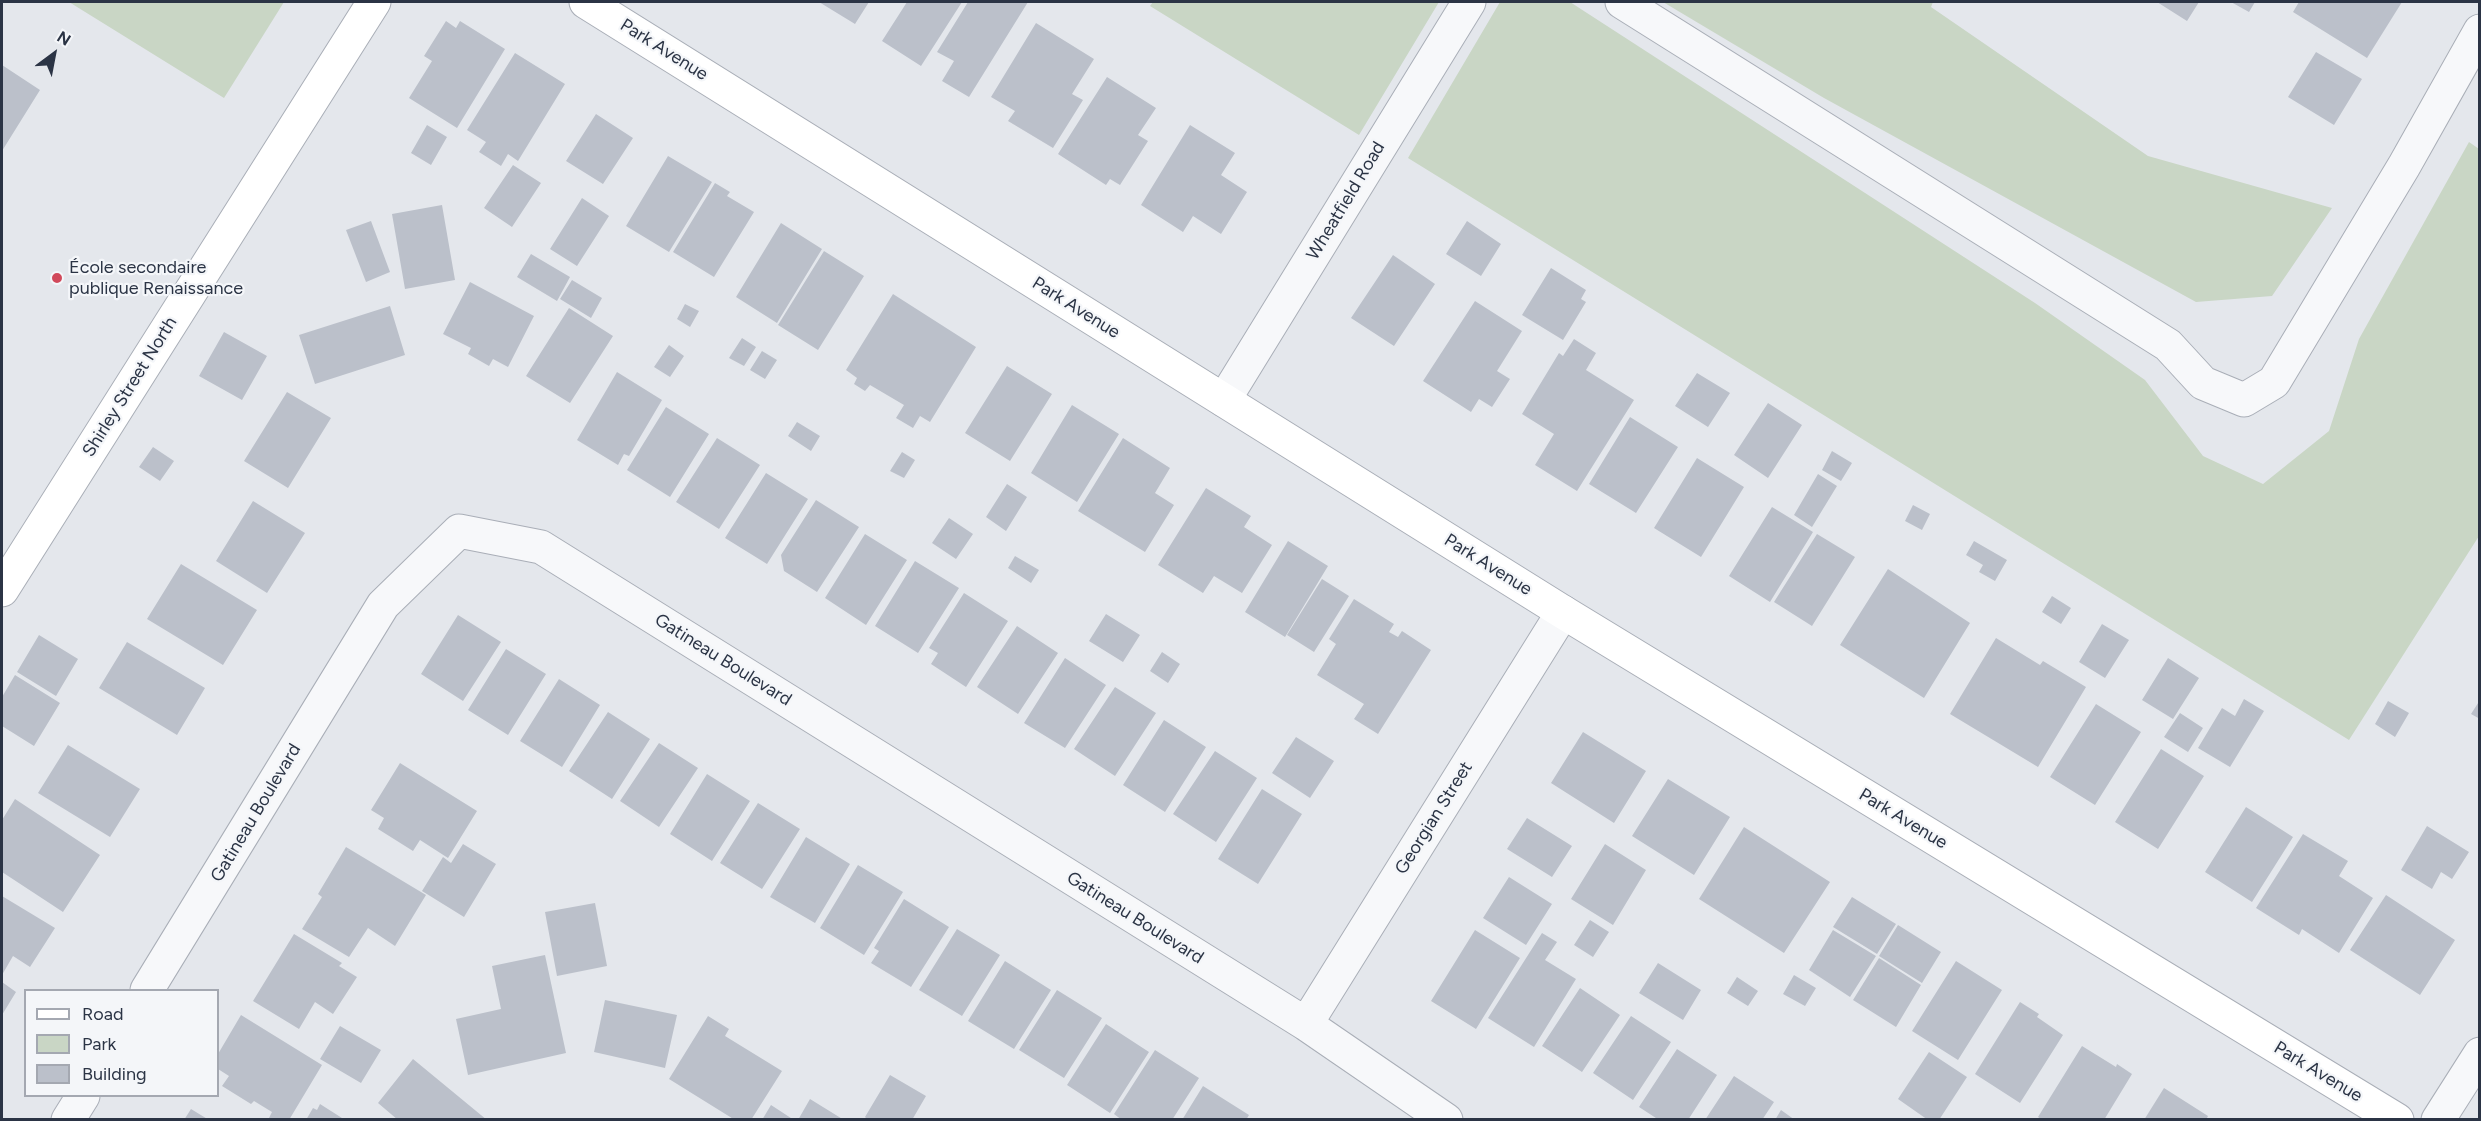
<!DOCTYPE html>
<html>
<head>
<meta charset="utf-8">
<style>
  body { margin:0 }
  #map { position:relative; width:2481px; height:1121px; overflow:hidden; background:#e4e7ec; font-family:Figtree,sans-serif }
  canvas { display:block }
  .frame { position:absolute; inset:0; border:3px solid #2b3445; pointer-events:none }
  .legend { position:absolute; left:24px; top:989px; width:195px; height:108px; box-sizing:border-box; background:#f4f6f9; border:2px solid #a4a8b1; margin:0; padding:8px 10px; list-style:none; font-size:18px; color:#2b3445 }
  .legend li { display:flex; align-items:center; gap:12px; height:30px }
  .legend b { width:30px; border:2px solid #a4a8b1 }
  .north { position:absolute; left:24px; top:24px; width:60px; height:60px; -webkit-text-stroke:4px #f4f6f9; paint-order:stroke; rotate:32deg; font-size:16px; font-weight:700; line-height:24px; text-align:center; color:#2b3445 }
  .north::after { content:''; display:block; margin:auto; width:21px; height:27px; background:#2b3445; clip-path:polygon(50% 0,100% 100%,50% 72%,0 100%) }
</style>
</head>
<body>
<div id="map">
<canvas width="2481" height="1121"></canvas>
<div class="frame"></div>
<ul class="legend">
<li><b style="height:8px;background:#fff"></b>Road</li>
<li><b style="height:16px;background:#c9d6c5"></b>Park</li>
<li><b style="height:16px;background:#bbc0ca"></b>Building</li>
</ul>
<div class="north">N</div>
</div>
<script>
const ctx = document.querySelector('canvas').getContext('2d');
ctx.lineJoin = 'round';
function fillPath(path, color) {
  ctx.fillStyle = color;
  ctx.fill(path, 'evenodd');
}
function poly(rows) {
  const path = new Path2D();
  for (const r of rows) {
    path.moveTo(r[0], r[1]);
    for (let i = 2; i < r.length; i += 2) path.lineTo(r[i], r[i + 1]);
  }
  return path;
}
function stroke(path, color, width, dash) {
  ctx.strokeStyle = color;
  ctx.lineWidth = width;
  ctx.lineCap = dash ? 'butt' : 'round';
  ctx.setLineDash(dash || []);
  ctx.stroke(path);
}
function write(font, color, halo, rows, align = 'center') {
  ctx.font = font + ' Figtree,sans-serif';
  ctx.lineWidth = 4.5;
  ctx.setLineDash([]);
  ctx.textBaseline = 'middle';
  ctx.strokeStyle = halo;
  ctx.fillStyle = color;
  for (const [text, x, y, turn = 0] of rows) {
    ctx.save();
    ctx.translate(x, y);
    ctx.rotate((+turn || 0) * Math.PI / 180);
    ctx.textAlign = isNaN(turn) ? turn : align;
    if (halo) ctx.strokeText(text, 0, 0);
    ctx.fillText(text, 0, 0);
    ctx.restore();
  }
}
fillPath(poly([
  [69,2,284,2,224,98],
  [1153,2,1439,2,1359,135,1150,6],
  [1500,2,1570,2,2035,303,2145,380,2203,456,2263,484,2329,431,2359,339,2469,142,2479,149,2479,536,2349,740,1408,158],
  [1663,2,1933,2,1931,7,2148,156,2332,208,2272,296,2196,302,1824,98]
]), '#c9d6c5');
fillPath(poly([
  [819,2,869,2,855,24],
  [907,2,962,2,921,66,882,41],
  [968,2,1028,2,969,97,942,81,954,61,937,52],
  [2157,2,2199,2,2187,21],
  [2231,2,2255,2,2249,12],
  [2299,2,2402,2,2367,58,2293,12],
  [446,21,456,28,460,21,505,49,457,128,409,98,432,61,424,56],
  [1036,23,1094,59,1072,94,1083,100,1053,148,1008,121,1015,111,991,97],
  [2316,52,2362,79,2334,125,2288,97],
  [515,53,565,84,518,161,508,154,501,166,479,152,486,142,467,130],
  [2,65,40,90,2,151],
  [1107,77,1156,108,1138,135,1148,141,1120,185,1110,179,1106,185,1058,154],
  [596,114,633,138,603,184,566,161],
  [427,125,447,137,431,165,411,153],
  [1190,125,1235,153,1221,175,1247,192,1221,234,1193,216,1183,232,1141,205],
  [668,156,712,182,669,252,626,226],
  [513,165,541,183,512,227,484,208],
  [715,183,730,192,727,196,754,212,714,277,673,252],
  [582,198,609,216,577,266,550,249],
  [442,205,455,280,405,289,392,214],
  [371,221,390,272,366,282,346,230],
  [1467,221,1501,244,1481,276,1446,254],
  [781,223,822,249,777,323,736,297],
  [824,251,864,276,818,350,778,325],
  [531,254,570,277,557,301,517,277],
  [1393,255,1435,284,1394,346,1351,318],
  [1551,268,1586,290,1581,299,1586,302,1563,340,1522,315],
  [572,280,602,298,591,318,560,299],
  [470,282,534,316,508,367,493,359,489,366,468,354,471,348,443,334],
  [893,294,976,347,930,422,920,416,913,428,896,418,904,405,870,385,865,391,854,384,857,378,846,370],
  [1475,301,1522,331,1497,371,1510,379,1492,407,1479,399,1471,412,1423,381],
  [685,304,699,311,690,327,677,319],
  [390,306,405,355,315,384,299,335],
  [569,308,613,336,570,403,526,376],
  [224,332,267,356,242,400,199,376],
  [742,338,756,347,744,366,729,358],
  [1574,339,1596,353,1586,370,1634,400,1577,491,1535,465,1554,434,1522,414,1559,353,1563,356],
  [669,345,684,356,670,377,654,367],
  [762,351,777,360,765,379,750,370],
  [1007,366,1052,394,1010,461,965,433],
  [617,372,662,400,629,456,624,454,618,465,577,440],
  [1697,373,1730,393,1708,427,1675,406],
  [287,392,331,418,288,488,244,461],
  [1768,403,1802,425,1768,478,1734,455],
  [1072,405,1119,434,1077,502,1031,473],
  [666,407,709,434,670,497,627,470],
  [1630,417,1678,447,1636,513,1589,484],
  [797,422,820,436,811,451,788,436],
  [717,438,760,465,719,529,676,502],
  [1123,438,1170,468,1155,493,1174,505,1145,552,1078,511],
  [153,447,174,461,160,481,139,467],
  [1832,451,1852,463,1841,481,1822,470],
  [902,452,915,460,904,478,890,471],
  [1697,458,1744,487,1701,557,1654,528],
  [766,473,808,499,767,564,725,538],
  [1818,474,1837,486,1812,527,1794,515],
  [1007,484,1027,497,1006,531,986,517],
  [1206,488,1251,516,1244,527,1272,545,1242,593,1214,576,1203,593,1158,565],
  [816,500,859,527,817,592,784,571,781,555],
  [253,501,305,533,267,593,216,561],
  [1913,505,1930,514,1922,530,1905,521],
  [1772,507,1813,532,1770,602,1729,576],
  [949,518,973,534,956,559,932,543],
  [865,534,907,560,866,625,825,598],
  [1817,534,1855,557,1812,626,1774,602],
  [1288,541,1328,566,1285,637,1245,612],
  [1974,541,2007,560,1995,581,1979,572,1983,565,1966,555],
  [1015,556,1039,570,1031,583,1008,568],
  [915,561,959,588,918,653,875,626],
  [181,564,257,610,223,665,147,619],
  [1888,569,1970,623,1924,698,1840,645],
  [1322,579,1349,596,1314,652,1287,635],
  [964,593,1008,621,966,687,931,664,938,653,929,648],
  [2052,596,2071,608,2061,624,2042,612],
  [1354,599,1394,624,1389,632,1398,637,1402,631,1431,650,1378,734,1354,719,1364,704,1317,675,1336,644,1329,639],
  [1106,614,1140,635,1123,662,1089,641],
  [458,615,501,642,463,701,421,674],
  [2102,624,2129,640,2105,678,2079,662],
  [1017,626,1058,653,1018,714,977,687],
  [39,635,78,659,56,696,17,672],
  [1996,638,2040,665,2043,661,2086,687,2038,767,1950,714],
  [127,642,205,688,177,735,99,688],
  [506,649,546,674,508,735,468,710],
  [1162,652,1180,664,1168,683,1150,671],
  [1065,658,1106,685,1065,748,1024,723],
  [2168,658,2199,678,2173,719,2142,700],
  [15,675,60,703,34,746,2,726,2,697],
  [559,679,600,705,562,767,520,741],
  [1115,687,1156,713,1115,776,1074,749],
  [2244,699,2264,711,2230,767,2198,748,2222,708,2235,716],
  [2480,700,2480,719,2471,714],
  [2388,701,2409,713,2395,737,2375,724],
  [2096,704,2141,732,2095,805,2050,777],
  [608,712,650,739,612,799,569,771],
  [2180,713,2203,728,2188,752,2164,737],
  [1164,720,1206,747,1165,812,1123,785],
  [1583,732,1646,771,1614,823,1551,783],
  [1296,737,1334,761,1310,798,1272,773],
  [659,743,698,768,659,827,620,801],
  [68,745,140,789,110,837,38,793],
  [2161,749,2204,776,2158,849,2115,822],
  [1215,751,1257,778,1216,842,1173,814],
  [400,763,477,811,448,858,420,840,413,851,378,829,384,818,371,810],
  [707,774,750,801,712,861,670,834],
  [1668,779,1730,817,1694,875,1632,836],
  [1262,789,1302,814,1258,884,1218,859],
  [15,799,100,855,63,912,2,872,2,820],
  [758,803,800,829,762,889,720,863],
  [2246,807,2293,837,2252,902,2205,872],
  [1527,818,1572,846,1552,877,1507,849],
  [2427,826,2469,852,2452,879,2441,872,2432,889,2401,870],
  [1744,827,1830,882,1784,953,1699,899],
  [2303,834,2348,861,2339,876,2373,898,2339,953,2302,929,2299,935,2256,908],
  [806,837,850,864,815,923,770,897],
  [463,844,496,864,464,917,422,891,443,857,451,863],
  [1605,844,1646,870,1613,925,1571,899],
  [346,847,426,895,395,946,368,928,349,957,302,929,322,897,318,894],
  [858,865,903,892,864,955,820,928],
  [1509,877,1552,904,1526,945,1483,918],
  [2386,895,2455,940,2420,995,2350,950],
  [2,896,55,928,30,967,13,956,2,975],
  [1852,897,1896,924,1877,954,1833,927],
  [904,899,949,927,911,987,871,963,879,951,874,948],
  [595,903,607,966,557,976,545,912],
  [1590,920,1609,932,1593,957,1574,945],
  [1898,925,1941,952,1922,983,1879,956],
  [957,929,1000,955,962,1016,919,990],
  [1475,930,1520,958,1476,1029,1431,1001],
  [1833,930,1876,956,1850,997,1809,970],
  [1542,933,1557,942,1545,960,1576,979,1534,1047,1488,1018],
  [294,934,342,963,339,966,357,977,333,1014,315,1002,299,1029,253,1001],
  [545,955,566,1053,468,1075,456,1019,501,1009,492,966],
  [1879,958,1921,985,1896,1027,1853,1000],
  [1005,961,1051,990,1014,1049,968,1021],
  [1956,961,2002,990,1958,1060,1912,1031],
  [1658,963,1701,990,1683,1020,1639,993],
  [1794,975,1816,988,1805,1006,1783,994],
  [1737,977,1758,991,1748,1006,1727,993],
  [2,982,16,992,2,1015],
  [1580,988,1620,1015,1582,1072,1542,1046],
  [1057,990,1102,1018,1064,1078,1019,1050],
  [605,1000,677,1015,665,1068,594,1052],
  [2020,1002,2039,1014,2037,1017,2063,1035,2020,1103,1975,1074],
  [241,1015,322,1065,289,1120,268,1120,272,1112,254,1101,251,1104,222,1086,229,1076,218,1069,218,1054],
  [708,1016,729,1029,725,1036,782,1071,751,1120,735,1120,669,1079],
  [1631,1016,1671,1042,1633,1100,1593,1073],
  [1106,1024,1149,1052,1110,1113,1067,1085],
  [340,1026,381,1050,361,1083,320,1059],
  [2082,1046,2116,1067,2117,1064,2132,1074,2104,1120,2042,1120,2038,1117],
  [1677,1049,1717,1075,1688,1120,1659,1120,1639,1107],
  [1155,1050,1199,1078,1172,1120,1122,1120,1114,1114],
  [1929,1052,1967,1077,1939,1120,1928,1120,1898,1099],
  [413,1059,487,1120,398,1120,378,1103],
  [890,1075,926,1096,912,1120,868,1120,865,1117],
  [1734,1076,1774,1102,1762,1120,1705,1120],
  [1203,1086,1249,1115,1246,1120,1182,1120],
  [2164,1088,2208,1116,2206,1120,2144,1120],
  [810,1099,844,1120,798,1120],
  [320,1104,342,1118,341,1120,306,1120,313,1108,317,1110],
  [771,1105,794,1120,762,1120],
  [191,1109,209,1120,184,1120],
  [1781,1110,1795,1120,1775,1120]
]), '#bbc0ca');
const street = poly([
  [1622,2,2168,345,2203,383,2244,400,2274,382,2404,166,2480,31],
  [1224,400,1469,2],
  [147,990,383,605,459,531,541,547,1306,1024,1446,1120],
  [1306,1024,1563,612],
  [68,1120,83,1096],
  [2438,1120,2480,1054]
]);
const secondary = poly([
  [586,2,1563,612,2397,1120],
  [2,590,374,2]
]);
stroke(street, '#a9aeb7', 35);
stroke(secondary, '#a9aeb7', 35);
stroke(street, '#f7f8fa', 33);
stroke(secondary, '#fff', 33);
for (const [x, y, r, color] of [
  [57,278,6,"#d1495b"]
]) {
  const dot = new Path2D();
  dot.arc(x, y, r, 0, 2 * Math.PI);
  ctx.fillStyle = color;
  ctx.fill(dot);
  stroke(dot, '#f4f6f9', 2);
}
write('18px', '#2b3445', '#f4f6f9', [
  ["Park Avenue",664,50,32],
  ["Wheatfield Road",1346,201,-59],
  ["Park Avenue",1076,308,32],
  ["Shirley Street North",130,387,-58],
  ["Park Avenue",1488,565,32],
  ["Gatineau Boulevard",723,660,32],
  ["Gatineau Boulevard",256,813,-59],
  ["Georgian Street",1434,818,-58],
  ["Park Avenue",1903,819,31],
  ["Gatineau Boulevard",1135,918,32],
  ["Park Avenue",2318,1072,31]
]);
write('18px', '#2b3445', '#f4f6f9', [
  ["École secondaire",69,268],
  ["publique Renaissance",69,289]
], 'left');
</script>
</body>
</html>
